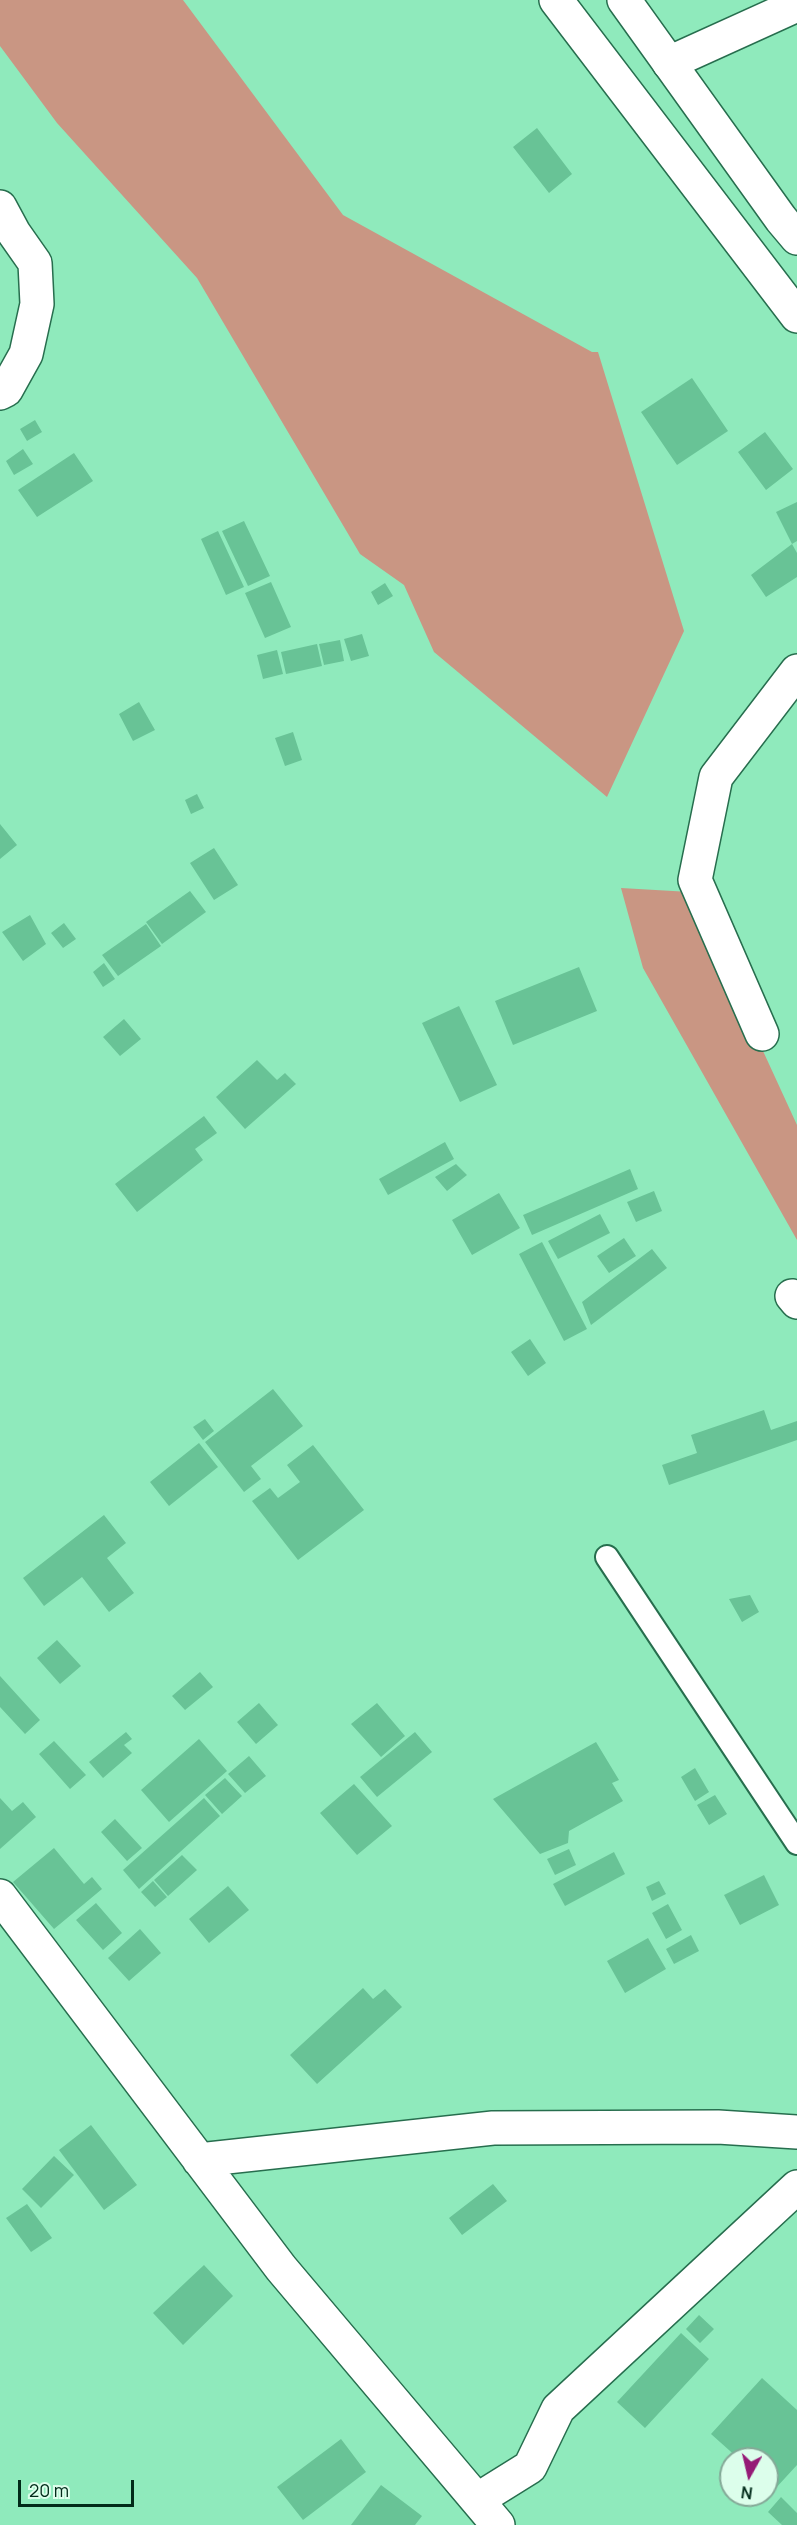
<!DOCTYPE html>
<html>
<head>
<meta charset="utf-8">
<style>
  body { margin:0 }
  #map { position:relative; width:797px; height:2525px; overflow:hidden; background:#8feabc; font-family:Manrope,sans-serif }
  canvas { display:block }
  .north { position:absolute; left:719px; top:2447px; width:60px; height:60px; box-sizing:border-box; background:#dcfeeb; border:2px solid #84a997; border-radius:50%; rotate:188deg; font-size:16px; font-weight:700; line-height:24px; text-align:center; color:#012a19 }
  .north::after { content:''; display:block; margin:auto; width:21px; height:27px; background:#951b76; clip-path:polygon(50% 0,100% 100%,50% 72%,0 100%) }
  .scale { position:absolute; left:18px; top:2480px; width:116px; height:27px; box-sizing:border-box; border:3px solid #012a19; border-top:0; padding-left:8px; font-size:18px; line-height:21px; white-space:nowrap; color:#012a19; -webkit-text-stroke:4px #dcfeeb; paint-order:stroke }
</style>
</head>
<body>
<div id="map">
<canvas width="797" height="2525"></canvas>
<div class="north">N</div>
<div class="scale">20 m</div>
</div>
<script>
const ctx = document.querySelector('canvas').getContext('2d');
ctx.lineJoin = 'round';
function fillPath(path, color) {
  ctx.fillStyle = color;
  ctx.fill(path, 'evenodd');
}
function poly(rows) {
  const path = new Path2D();
  for (const r of rows) {
    path.moveTo(r[0], r[1]);
    for (let i = 2; i < r.length; i += 2) path.lineTo(r[i], r[i + 1]);
  }
  return path;
}
function stroke(path, color, width, dash) {
  ctx.strokeStyle = color;
  ctx.lineWidth = width;
  ctx.lineCap = dash ? 'butt' : 'round';
  ctx.setLineDash(dash || []);
  ctx.stroke(path);
}
fillPath(poly([
  [0,0,183,0,343,215,592,352,598,352,684,631,607,797,434,652,404,585,360,554,197,278,57,123,0,46],
  [621,888,690,892,797,1125,797,1240,643,968]
]), '#c99683');
fillPath(poly([
  [537,128,572,174,549,193,513,147],
  [692,378,728,431,677,465,641,412],
  [35,420,42,432,27,441,20,429],
  [765,432,793,469,766,490,738,452],
  [23,449,33,464,14,475,6,461],
  [74,453,93,481,37,517,18,490],
  [797,502,797,541,792,544,776,512],
  [244,521,270,576,248,586,222,531],
  [218,531,244,587,226,595,201,539],
  [792,544,797,553,797,577,766,597,751,575],
  [271,582,291,627,265,638,245,593],
  [385,583,393,596,378,605,371,592],
  [362,634,369,656,351,661,344,639],
  [340,640,344,661,324,665,319,644],
  [317,644,322,666,286,674,281,652],
  [277,650,283,674,263,679,257,655],
  [139,702,155,730,133,741,119,714],
  [293,732,302,760,285,766,275,738],
  [197,794,204,808,191,814,185,800],
  [0,824,17,845,0,859],
  [214,848,238,885,214,900,190,863],
  [190,891,206,912,162,944,146,922],
  [30,915,46,944,23,961,2,932],
  [64,923,76,939,63,948,51,933],
  [146,924,161,946,118,976,102,955],
  [104,963,115,979,103,987,93,972],
  [579,967,597,1011,513,1045,495,1001],
  [459,1006,497,1085,460,1102,422,1023],
  [124,1019,141,1039,120,1056,103,1037],
  [257,1060,277,1080,285,1073,296,1084,245,1129,216,1097],
  [204,1116,217,1133,195,1149,203,1160,137,1212,115,1184],
  [445,1142,454,1159,388,1195,379,1179],
  [456,1164,467,1175,447,1191,435,1177],
  [630,1169,638,1189,532,1235,523,1215],
  [654,1191,662,1211,636,1222,627,1202],
  [499,1193,520,1228,472,1255,452,1220],
  [600,1214,610,1233,558,1259,548,1241],
  [624,1238,636,1256,609,1273,597,1256],
  [542,1242,587,1329,564,1341,519,1254],
  [652,1249,667,1268,591,1325,582,1302],
  [530,1339,546,1363,528,1376,511,1352],
  [273,1389,303,1426,251,1466,261,1479,244,1492,205,1442],
  [764,1410,771,1430,797,1421,797,1440,669,1485,662,1465,697,1453,691,1435],
  [205,1419,214,1431,203,1440,193,1427],
  [199,1443,218,1467,169,1506,150,1482],
  [313,1445,364,1510,298,1560,252,1501,270,1488,278,1498,300,1482,287,1465],
  [104,1515,126,1543,107,1558,134,1593,109,1612,82,1577,44,1606,23,1578],
  [750,1595,759,1612,742,1622,729,1599],
  [57,1640,81,1666,60,1684,37,1658],
  [200,1672,213,1687,185,1710,172,1696],
  [0,1676,40,1720,25,1734,0,1707],
  [259,1703,278,1725,256,1744,237,1722],
  [377,1703,405,1736,381,1757,351,1724],
  [126,1732,132,1739,124,1745,132,1753,103,1778,89,1762],
  [415,1732,432,1752,377,1797,360,1777],
  [199,1739,227,1771,169,1822,141,1790],
  [54,1741,86,1775,70,1789,39,1754],
  [596,1742,619,1780,612,1783,623,1801,569,1831,568,1843,540,1854,493,1799],
  [249,1756,266,1776,245,1793,228,1774],
  [695,1768,709,1792,695,1801,681,1777],
  [225,1778,242,1796,222,1814,205,1795],
  [354,1784,392,1826,357,1855,320,1813],
  [715,1795,727,1814,709,1825,697,1805],
  [0,1798,12,1811,23,1802,36,1817,0,1849],
  [204,1798,220,1816,139,1889,123,1870],
  [115,1819,142,1848,127,1861,101,1832],
  [54,1848,84,1884,92,1877,102,1889,54,1929,13,1882],
  [569,1849,576,1865,555,1875,547,1859],
  [614,1852,625,1874,565,1906,553,1884],
  [182,1855,197,1870,168,1896,154,1880],
  [764,1875,779,1905,740,1925,724,1895],
  [153,1881,167,1897,155,1907,141,1892],
  [659,1881,666,1894,652,1901,646,1887],
  [228,1886,249,1910,209,1943,189,1919],
  [96,1903,122,1933,103,1950,76,1920],
  [668,1904,682,1930,666,1939,652,1913],
  [140,1929,161,1953,129,1981,108,1958],
  [691,1935,699,1951,674,1964,666,1949],
  [648,1938,666,1969,625,1993,607,1961],
  [363,1988,373,1999,385,1989,402,2007,317,2084,290,2055],
  [91,2125,137,2185,104,2210,59,2150],
  [54,2156,74,2175,41,2208,22,2189],
  [493,2184,507,2201,462,2235,449,2218],
  [27,2204,52,2238,31,2252,6,2218],
  [204,2265,233,2296,183,2345,153,2313],
  [699,2315,714,2329,700,2343,686,2329],
  [681,2333,709,2359,645,2428,617,2402],
  [762,2378,797,2410,797,2465,774,2490,767,2484,767,2459,739,2459,711,2434],
  [341,2439,366,2472,303,2520,277,2487],
  [381,2485,422,2516,415,2525,351,2525],
  [781,2497,797,2513,797,2525,782,2525,768,2512]
]), '#68c396');
const service = poly([
  [607,1557,797,1843]
]);
const minor = poly([
  [669,63,797,5],
  [0,207,14,233,35,263,37,304,26,354,6,390,0,393],
  [762,1034,695,880,716,777,797,671],
  [792,1296,797,1302],
  [0,1896,281,2268,498,2525],
  [199,2160,493,2128,718,2127,797,2132],
  [477,2500,530,2467,558,2409,797,2187]
]);
const tertiary = poly([
  [556,0,797,316],
  [624,0,781,219,797,238]
]);
stroke(service, '#276e4e', 26);
stroke(minor, '#276e4e', 36);
stroke(tertiary, '#276e4e', 36);
stroke(service, '#fff', 22);
stroke(minor, '#fff', 33);
stroke(tertiary, '#fff', 33);
</script>
</body>
</html>
